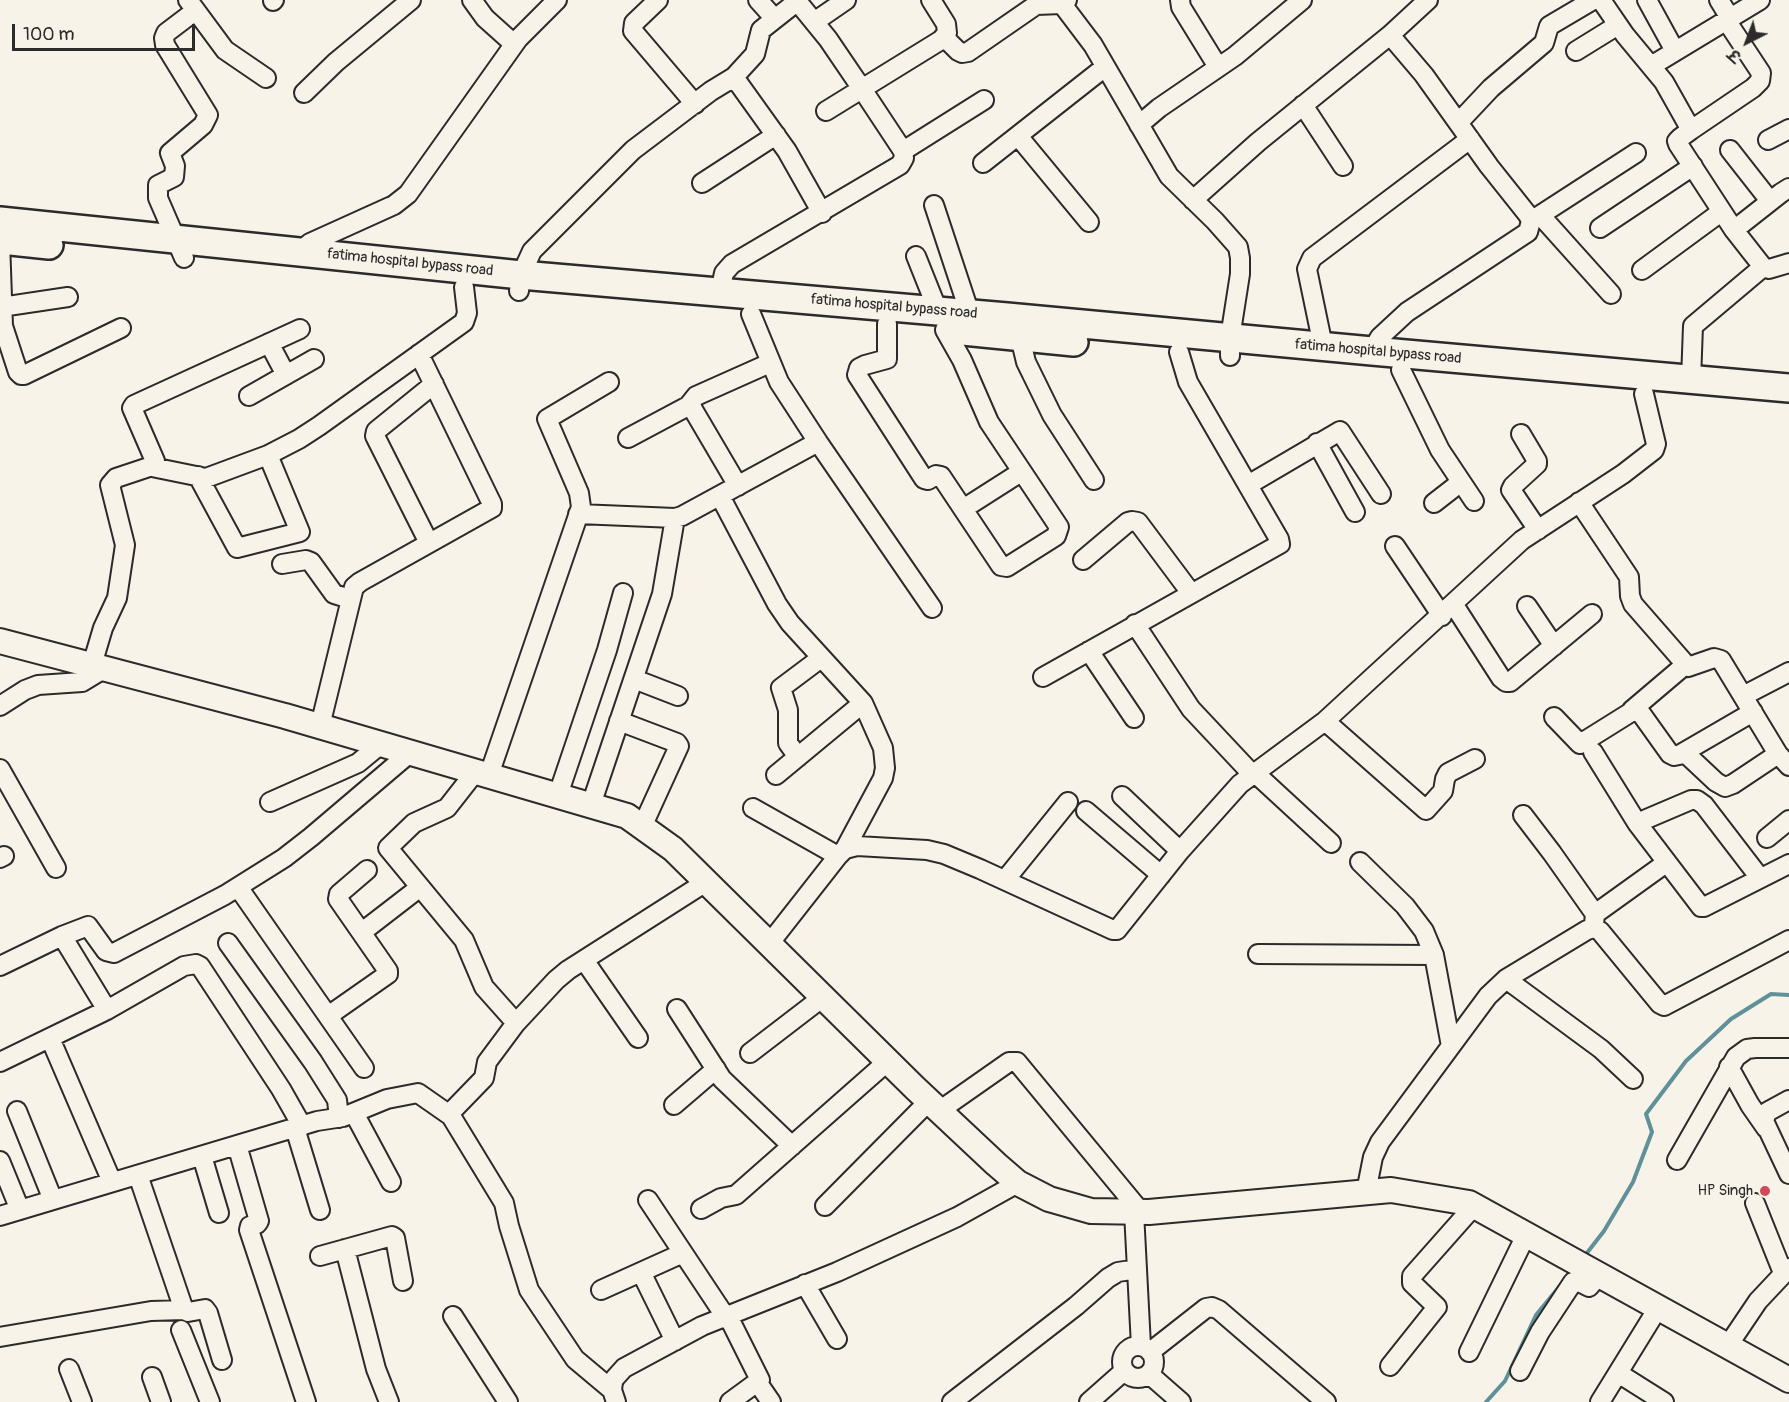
<!DOCTYPE html>
<html>
<head>
<meta charset="utf-8">
<style>
  body { margin:0 }
  #map { position:relative; width:1789px; height:1402px; overflow:hidden; background:#f7f3e8; font-family:Pangolin,"Playpen Sans Deva",sans-serif }
  canvas { display:block }
  .north { position:absolute; left:1717px; top:12px; width:60px; height:60px; -webkit-text-stroke:4px #f7f3e8; paint-order:stroke; rotate:222deg; font-size:16px; font-weight:700; line-height:24px; text-align:center; color:#2b2b2b }
  .north::after { content:''; display:block; margin:auto; width:21px; height:27px; background:#2b2b2b; clip-path:polygon(50% 0,100% 100%,50% 72%,0 100%) }
  .scale { position:absolute; left:12px; top:24px; width:183px; height:27px; box-sizing:border-box; border:3px solid #2b2b2b; border-top:0; padding-left:8px; font-size:18px; line-height:21px; white-space:nowrap; color:#2b2b2b; -webkit-text-stroke:4px #f7f3e8; paint-order:stroke }
</style>
</head>
<body>
<div id="map">
<canvas width="1789" height="1402"></canvas>
<div class="north">उ</div>
<div class="scale">100 m</div>
</div>
<script>
const ctx = document.querySelector('canvas').getContext('2d');
ctx.lineJoin = 'round';
function poly(rows) {
  const path = new Path2D();
  for (const r of rows) {
    if (r.length === 3) {
      path.moveTo(r[0] + r[2], r[1]);
      path.arc(r[0], r[1], r[2], 0, 2 * Math.PI);
      continue;
    }
    path.moveTo(r[0], r[1]);
    for (let i = 2; i < r.length; i += 2) path.lineTo(r[i], r[i + 1]);
  }
  return path;
}
function stroke(path, color, width, dash) {
  ctx.strokeStyle = color;
  ctx.lineWidth = width;
  ctx.lineCap = dash ? 'butt' : 'round';
  ctx.setLineDash(dash || []);
  ctx.stroke(path);
}
function write(font, color, halo, rows, align = 'center') {
  ctx.font = font + ' Pangolin,sans-serif';
  ctx.lineWidth = 4.5;
  ctx.setLineDash([]);
  ctx.textBaseline = 'middle';
  ctx.strokeStyle = halo;
  ctx.fillStyle = color;
  for (const [text, x, y, turn = 0] of rows) {
    ctx.save();
    ctx.translate(x, y);
    ctx.rotate((+turn || 0) * Math.PI / 180);
    ctx.textAlign = isNaN(turn) ? turn : align;
    if (halo) ctx.strokeText(text, 0, 0);
    ctx.fillText(text, 0, 0);
    ctx.restore();
  }
}
stroke(poly([
  [1583,1258,1604,1231,1633,1182,1652,1132,1646,1114,1686,1061,1731,1019,1771,994,1789,995],
  [1486,1402,1505,1381,1536,1315,1559,1287]
]), '#609098', 4);
const minor = poly([
  [188,0,225,50,266,78],
  [472,0,485,18,514,44],
  [658,0,634,23,633,31,695,104],
  [758,0,775,19],
  [1067,0,1062,4,1093,45,1169,176,1215,221,1238,247,1240,258,1240,274,1230,338,1230,356],
  [1180,0,1181,7,1218,67],
  [1601,0,1625,35,1664,82,1691,130,1680,138,1677,141,1678,144,1734,230,1763,267,1769,269,1789,263],
  [1647,0,1675,51],
  [1719,0,1730,18],
  [273,1,274,0],
  [814,22,846,0],
  [1390,35,1428,0],
  [944,37,958,51,962,53,968,52,1036,5,1062,4],
  [1576,51,1618,25],
  [1651,66,1760,0],
  [734,77,787,151,822,213],
  [304,93,336,62,411,0],
  [1303,105,1343,166],
  [826,111,941,40,947,33,946,24,931,0],
  [1459,122,1491,88,1544,43,1549,26,1593,0],
  [1139,125,1159,108,1235,56,1302,0],
  [1691,130,1753,88,1760,81,1761,73,1726,20],
  [1018,136,1089,222],
  [1768,140,1789,129],
  [1730,150,1770,201],
  [903,151,984,100],
  [983,163,1105,67],
  [702,183,776,135],
  [1193,200,1258,142,1390,35,1424,75,1489,166,1528,215,1531,221,1528,232,1407,312,1380,337,1372,351],
  [934,205,970,314],
  [1541,216,1611,294],
  [1531,221,1636,153],
  [1600,228,1693,166],
  [1734,230,1781,193,1789,188],
  [0,241,3,326,18,372,21,375,24,375,121,328],
  [299,252,310,243,394,205,408,194,518,39,557,0],
  [916,256,938,311],
  [184,258,158,198,158,185,174,177,175,166,170,153,203,125,208,115,165,45,164,38,166,33,195,11],
  [1642,270,1721,212],
  [519,291,521,275,532,251,633,150,711,91,734,77,755,54,761,30,799,0],
  [720,292,724,273,732,264,900,165,904,158,903,151,862,89,828,39,797,1],
  [1,307,68,297],
  [751,314,779,382,818,442,932,608],
  [887,324,887,359,865,365,859,368,857,375,924,479,928,480,936,475,941,476,1001,566,1007,567,1056,536,1059,527,989,422,962,360,945,330],
  [1020,337,1026,362,1052,415,1094,480],
  [269,343,286,375],
  [1323,346,1307,269,1312,258,1470,139],
  [1401,370,1440,450,1474,501],
  [1691,380,1693,326,1763,267],
  [249,396,314,359],
  [688,406,696,396,770,363],
  [1521,434,1537,461,1537,464,1513,486,1511,490,1538,530],
  [628,438,688,406,691,406,738,486],
  [1317,443,1355,512],
  [152,467,206,478,268,455,299,439,319,426,464,322,467,313,464,287],
  [198,476,237,548,300,532,268,455],
  [1248,485,1340,431,1381,494],
  [720,496,777,604,790,623,863,703,883,748,885,768,883,778,845,849],
  [1579,502,1629,577,1630,596,1633,604,1688,667,1714,658,1721,660,1778,754,1789,766],
  [1434,503,1461,482],
  [963,509,1021,472],
  [578,514,675,518,682,516,818,442],
  [429,543,375,436,376,431,434,384],
  [1395,546,1442,616],
  [1083,560,1128,522,1132,521,1138,522,1191,593],
  [282,564,306,560,311,562,334,594,350,599],
  [1454,605,1501,678,1506,682,1510,682,1592,614],
  [1527,606,1554,646],
  [1135,624,1191,709,1252,774],
  [1089,651,1134,718],
  [92,665,103,628,117,598,125,545,110,485,116,478,155,465,155,461,132,408,134,405,300,329],
  [1043,677,1280,544,1279,539,1188,382,1179,352],
  [634,679,678,696],
  [1743,696,1789,672],
  [0,706,25,690,38,685,82,682,105,668],
  [1632,710,1685,665],
  [1554,717,1580,744,1636,709,1640,712,1670,754,1674,756,1679,755,1753,712],
  [619,721,677,743,679,746,642,827],
  [1325,721,1426,810,1443,791,1445,779,1448,773,1475,759],
  [320,726,354,587,360,582,492,508,492,504,419,354],
  [1593,752,1637,823,1701,907,1704,907,1789,864],
  [1684,752,1716,782,1725,787,1733,784,1778,754],
  [798,757,788,743,788,710,781,688,821,658],
  [0,769,56,868],
  [476,771,447,808,414,823,388,848,464,940,484,987,516,1023],
  [1255,773,1331,843],
  [489,775,581,507,579,493,547,419,609,382],
  [776,775,863,703],
  [558,795,607,650,623,593],
  [1122,796,1180,851],
  [270,802,358,763,381,744],
  [591,805,662,594,675,518],
  [753,808,838,856],
  [1086,811,1161,875],
  [1523,815,1552,853,1595,914],
  [1637,823,1691,800,1697,800,1704,805,1760,878],
  [1767,838,1789,820],
  [0,858,4,856],
  [1360,862,1405,906,1424,931,1434,955,1451,1046],
  [1005,880,1068,802],
  [238,887,364,1068],
  [1594,924,1595,914,1666,863],
  [362,932,419,888],
  [62,936,88,926,106,951,114,953,225,895,284,858,311,837,411,752],
  [228,943,313,1062,337,1100,339,1118],
  [769,944,838,856,845,849,857,846,927,850,944,854,980,869,1113,930,1117,930,1180,851,1240,784,1325,721,1522,540,1623,474,1654,450,1656,444,1644,394],
  [1258,954,1434,955],
  [584,960,638,1038],
  [0,966,62,936,107,1010],
  [1506,979,1601,1049,1633,1079],
  [677,1009,722,1079,792,1146],
  [328,1016,388,974,388,971,338,899,339,894,367,870],
  [50,1038,112,1182],
  [750,1053,823,997],
  [0,1062,107,1010,184,966,196,964,200,966,281,1089,302,1126],
  [1729,1067,1750,1105,1766,1128],
  [1789,1100,1767,1112,1764,1121,1789,1174],
  [674,1105,716,1069],
  [17,1111,53,1200],
  [939,1111,1009,1062,1017,1062,1141,1212],
  [354,1113,391,1182],
  [295,1128,320,1210],
  [237,1145,259,1221,257,1224,250,1226,249,1230,306,1402],
  [202,1156,219,1213],
  [1677,1160,1736,1057,1747,1049,1755,1048,1789,1048],
  [0,1161,20,1210],
  [138,1175,184,1310,188,1312,205,1309,208,1313,222,1360],
  [1366,1192,1373,1157,1380,1142,1488,996,1506,979,1587,930,1594,928,1600,931,1660,1004,1664,1006,1789,940],
  [648,1200,725,1316],
  [1755,1203,1783,1273],
  [825,1206,929,1101],
  [701,1209,721,1198,736,1195,888,1061],
  [1134,1212,1141,1346],
  [0,1216,317,1121,343,1117,387,1099,418,1093,451,1116],
  [345,1249,376,1369,389,1402],
  [320,1256,392,1236,395,1238,403,1281],
  [641,1272,675,1341],
  [805,1284,837,1339],
  [601,1290,683,1253],
  [453,1316,508,1402],
  [728,1316,760,1380,730,1402],
  [181,1330,210,1402],
  [0,1337,151,1311,184,1310],
  [1138,1362,16],
  [1727,1347,1758,1301,1789,1268],
  [1150,1352,1206,1308,1212,1307,1219,1310,1326,1402],
  [1469,1352,1526,1235],
  [1390,1366,1437,1307,1412,1283,1412,1276,1474,1206],
  [69,1369,82,1402],
  [1520,1371,1540,1332,1573,1282,1577,1281,1589,1287,1599,1275],
  [1618,1373,1664,1402],
  [1149,1374,1181,1402],
  [152,1377,161,1402],
  [758,1383,771,1402],
  [612,1390,575,1359,529,1290,509,1226,504,1203,451,1116,452,1111,484,1078,487,1062,516,1023,556,980,568,970,706,882],
  [616,1402,612,1390,613,1382,615,1378,624,1368,702,1326,837,1272,957,1217,1018,1183],
  [952,1402,1076,1306,1108,1278,1118,1272,1137,1269],
  [1089,1402,1124,1371],
  [1600,1402,1658,1308]
]);
const major = poly([
  [0,641,285,716,627,816,673,849,915,1088,996,1164,1018,1183,1049,1199,1091,1211,1149,1212,1391,1190,1469,1203,1789,1380]
]);
const highway = poly([
  [0,221,521,275,1007,317,1372,351,1789,388],
  [0,240,49,245],
  [963,331,1074,342]
]);
stroke(minor, '#2b2b2b', 22);
stroke(major, '#2b2b2b', 28);
stroke(highway, '#2b2b2b', 32);
stroke(minor, '#f7f3e8', 18);
stroke(major, '#f7f3e8', 24);
stroke(highway, '#f7f3e8', 27);
for (const [x, y, r, color] of [
  [1765,1191,6,"#d1495b"]
]) {
  const dot = new Path2D();
  dot.arc(x, y, r, 0, 2 * Math.PI);
  ctx.fillStyle = color;
  ctx.fill(dot);
  stroke(dot, '#f7f3e8', 2);
}
write('15px', '#2b2b2b', '#f7f3e8', [
  ["fatima hospital bypass road",410,263,6],
  ["fatima hospital bypass road",894,307,5],
  ["fatima hospital bypass road",1378,352,5]
]);
write('15px', '#2b2b2b', '#f7f3e8', [
  ["HP Singh",1753,1191]
], 'right');
</script>
</body>
</html>
